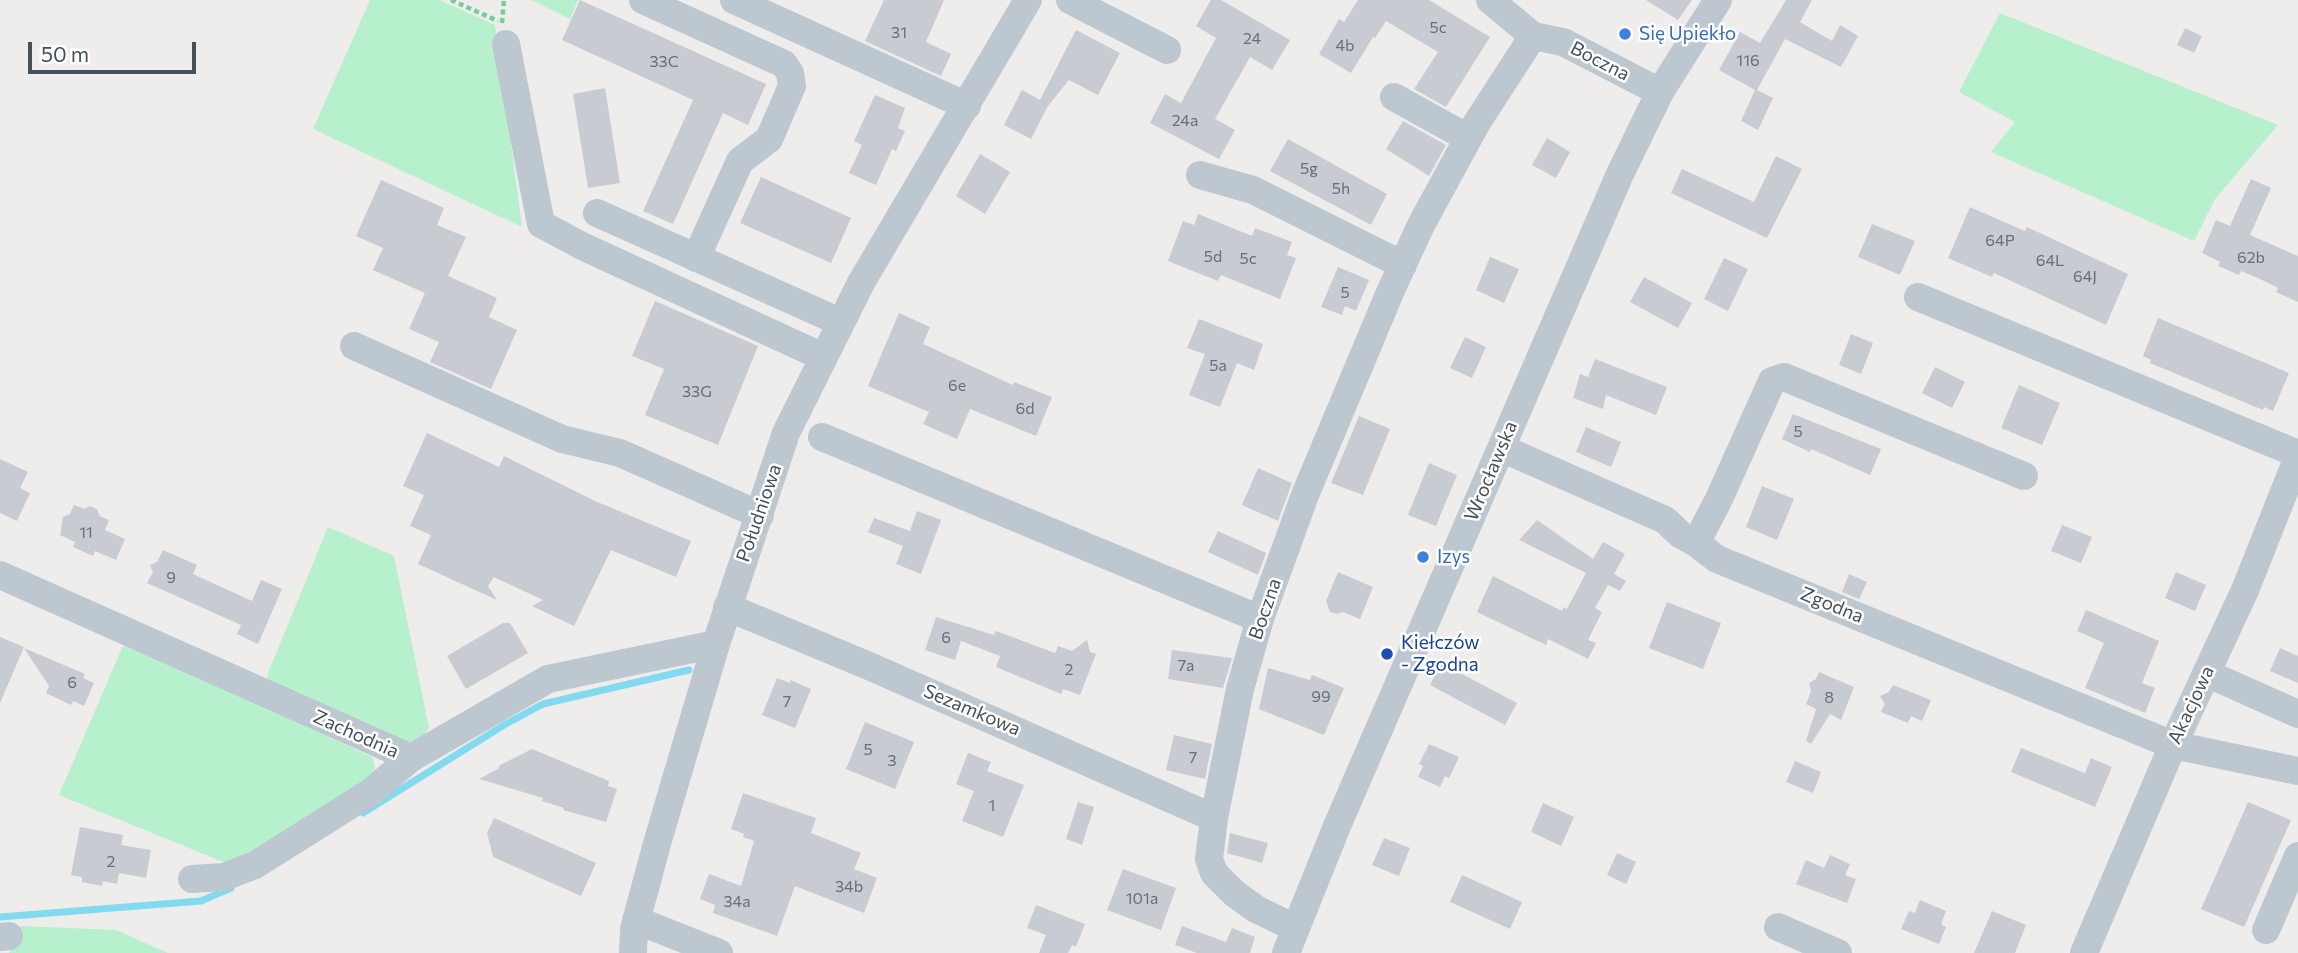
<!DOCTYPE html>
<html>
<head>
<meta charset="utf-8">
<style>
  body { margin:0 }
  #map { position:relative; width:2298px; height:953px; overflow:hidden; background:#efecec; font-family:Commissioner,sans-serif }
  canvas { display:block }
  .scale { position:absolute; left:28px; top:42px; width:168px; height:32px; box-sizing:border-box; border:4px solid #44505a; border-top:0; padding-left:9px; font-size:21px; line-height:24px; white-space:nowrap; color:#44505a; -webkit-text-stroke:5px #fff; paint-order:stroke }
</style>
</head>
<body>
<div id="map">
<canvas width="2298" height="953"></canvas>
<div class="scale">50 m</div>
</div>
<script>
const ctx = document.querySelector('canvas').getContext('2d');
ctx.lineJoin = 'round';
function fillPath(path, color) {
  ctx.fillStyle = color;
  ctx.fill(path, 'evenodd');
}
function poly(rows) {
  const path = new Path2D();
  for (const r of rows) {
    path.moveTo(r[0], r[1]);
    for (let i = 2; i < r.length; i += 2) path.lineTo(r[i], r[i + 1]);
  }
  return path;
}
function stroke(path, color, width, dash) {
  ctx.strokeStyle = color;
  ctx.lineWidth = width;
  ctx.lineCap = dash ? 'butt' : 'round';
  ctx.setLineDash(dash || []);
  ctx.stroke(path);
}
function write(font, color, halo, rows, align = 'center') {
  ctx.font = font + ' Commissioner,sans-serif';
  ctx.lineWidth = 5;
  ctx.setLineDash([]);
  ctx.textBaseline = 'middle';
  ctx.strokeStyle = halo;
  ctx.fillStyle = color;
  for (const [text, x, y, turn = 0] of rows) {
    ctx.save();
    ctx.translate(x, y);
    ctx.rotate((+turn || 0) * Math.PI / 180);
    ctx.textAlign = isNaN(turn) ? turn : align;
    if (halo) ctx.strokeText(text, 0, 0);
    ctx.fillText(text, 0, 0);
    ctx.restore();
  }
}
fillPath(poly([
  [370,0,439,0,495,25,522,227,313,129],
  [531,0,578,0,570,19],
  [2000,13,2278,125,2215,199,2194,241,1991,152,2015,122,1959,92],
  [328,527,394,556,429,728,420,741,398,743,267,688,268,673],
  [128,644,372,757,375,767,369,783,233,866,59,795,122,648],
  [21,926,116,930,168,953,9,953]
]), '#b7f0cc');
stroke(poly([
  [363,813,504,725,543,704,689,670],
  [0,917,201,901,231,888]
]), '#82daef', 7);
fillPath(poly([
  [580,0,766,84,748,125,723,113,673,224,643,211,693,100,562,40],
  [884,0,944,0,926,42,951,54,941,76,865,41],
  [1211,0,1221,0,1290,40,1272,70,1250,57,1215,119,1235,130,1219,159,1150,123,1165,94,1181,103,1216,38,1196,26],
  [1358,0,1429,0,1490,37,1446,107,1414,89,1438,52,1386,21,1375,38,1373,37,1351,73,1319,54,1339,19,1344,22],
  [1646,0,1692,0,1678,20],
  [1786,0,1812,0,1800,22,1832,41,1840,25,1858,36,1841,67,1785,39,1757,90,1773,98,1758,130,1741,121,1755,90,1719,70,1740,32,1760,43],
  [2185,28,2202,36,2194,53,2177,45],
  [1076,30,1120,53,1098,95,1069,80,1048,106,1031,139,1004,125,1022,90,1040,100],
  [605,88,620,183,588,188,573,94],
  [875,95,905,108,898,128,905,131,896,151,892,149,876,185,849,173,862,145,854,141],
  [1403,121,1446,145,1429,176,1386,149],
  [1547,138,1570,152,1556,178,1532,165],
  [1288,139,1387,194,1371,225,1270,171],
  [980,154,1010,172,985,214,956,196],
  [1776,156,1802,169,1767,238,1671,193,1682,169,1754,202],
  [761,177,851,218,831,263,740,223],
  [2251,179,2271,188,2250,235,2298,256,2298,302,2276,292,2278,288,2260,279,2241,271,2239,275,2218,266,2220,262,2202,253,2216,220,2230,226],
  [381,180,444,208,437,225,466,237,448,276,497,298,489,317,517,330,491,389,430,362,439,342,409,329,425,293,373,270,383,248,356,236],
  [1970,207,2025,231,2027,227,2128,274,2106,325,1994,273,1992,277,1948,258],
  [1198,214,1252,236,1255,228,1292,242,1287,255,1296,258,1280,299,1221,275,1218,281,1168,261,1183,221,1194,225],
  [1872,224,1915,241,1900,275,1858,257],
  [1490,257,1519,269,1504,303,1476,290],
  [1724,258,1748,269,1728,311,1704,299],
  [1338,267,1369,280,1356,311,1345,306,1342,315,1321,307],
  [1644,277,1692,303,1678,328,1630,302],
  [655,301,758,346,718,445,645,415,664,369,632,356],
  [899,313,930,327,923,344,1013,385,1014,382,1052,397,1036,436,970,409,957,439,923,424,929,412,868,386],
  [2158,318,2289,373,2273,411,2264,407,2263,410,2150,363,2151,360,2143,356],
  [1199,319,1263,344,1254,370,1237,363,1220,407,1189,395,1205,354,1187,348],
  [1851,334,1873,343,1861,374,1839,365],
  [1465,337,1486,347,1472,378,1450,368],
  [1595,359,1667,387,1656,415,1606,395,1603,409,1573,398,1580,374,1588,377],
  [1935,367,1965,382,1952,408,1922,393],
  [2019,385,2060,403,2042,445,2001,428],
  [1793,414,1881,449,1870,475,1811,449,1810,452,1782,439],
  [1359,416,1390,429,1363,495,1331,483],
  [1586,427,1621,442,1611,467,1576,452],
  [427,433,499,467,504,456,595,501,691,541,676,577,611,550,574,626,532,606,543,600,494,577,488,586,497,600,418,564,431,535,410,526,424,495,403,486],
  [0,459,28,472,20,488,30,493,17,521,0,513],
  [1429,463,1457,475,1436,526,1408,515],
  [1258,468,1292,483,1278,521,1242,505],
  [1762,486,1794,499,1777,540,1746,527],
  [74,505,84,509,90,506,97,509,100,516,109,520,105,530,125,539,116,560,95,551,93,556,73,547,75,542,60,535,63,517,70,514],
  [917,511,941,520,921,574,896,564,903,546,868,532,874,518,910,531],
  [1537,520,1593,559,1603,542,1625,554,1614,574,1626,581,1620,591,1608,585,1595,608,1602,612,1588,640,1596,643,1588,659,1548,639,1546,645,1477,612,1493,576,1562,611,1564,607,1567,609,1586,573,1519,540],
  [2062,525,2092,537,2081,563,2051,551],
  [1218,531,1266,553,1258,575,1208,552],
  [163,550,197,565,193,574,252,601,261,580,282,589,258,644,237,634,241,625,147,583,153,572,150,565,157,562],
  [1338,572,1373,587,1360,619,1343,612,1337,614,1330,612,1326,601],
  [2176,572,2206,585,2195,611,2165,598],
  [1849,574,1867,582,1859,599,1842,592],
  [1667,602,1721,623,1703,669,1649,648],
  [2086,610,2159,641,2142,683,2155,688,2145,713,2085,688,2104,643,2077,631],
  [936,617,994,635,996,631,1055,653,1058,646,1072,651,1087,640,1090,652,1096,654,1080,695,1063,689,1061,694,996,667,1000,656,961,641,955,660,925,650],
  [503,623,510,623,528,653,466,689,447,656],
  [0,637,24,647,0,703],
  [24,648,85,674,83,678,94,683,84,706,73,701,71,705,46,693,49,686],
  [2280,648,2298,656,2298,683,2270,671],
  [1172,650,1232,658,1223,688,1168,679],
  [1441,663,1517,703,1505,725,1430,685],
  [1268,668,1310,680,1312,675,1344,688,1324,735,1259,709],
  [1819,672,1854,687,1841,720,1830,714,1811,744,1806,741,1816,709,1806,704,1811,691,1809,683,1816,679],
  [777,678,790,683,790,680,811,689,795,728,762,715],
  [1893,685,1931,700,1922,721,1911,716,1908,723,1881,712,1885,704,1880,696,1889,692],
  [865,722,914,742,895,789,846,769],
  [1174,735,1212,744,1205,779,1166,770],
  [1429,744,1459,757,1449,778,1445,776,1440,787,1418,777,1423,766,1419,764],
  [2021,748,2085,773,2091,758,2112,767,2095,807,2011,772],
  [532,749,609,781,608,786,617,789,606,822,563,810,564,808,542,801,543,798,479,779,498,769,500,765],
  [968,753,991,762,987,771,1024,785,1003,837,962,821,974,791,956,784],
  [1795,761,1821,772,1813,793,1786,782],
  [743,793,816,818,811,833,861,853,854,869,877,878,864,913,795,886,777,936,713,913,715,905,700,899,709,874,741,886,754,841,743,837,744,834,731,829],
  [1078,802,1094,807,1082,845,1066,839],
  [2248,802,2291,820,2244,927,2201,909],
  [1543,803,1574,817,1561,846,1531,832],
  [494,818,596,863,581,896,493,857,487,833],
  [80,827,123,835,121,845,151,850,146,878,119,873,117,884,103,881,102,886,82,882,82,877,71,875],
  [1230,833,1268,843,1262,863,1227,853],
  [1384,838,1410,848,1399,876,1372,865],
  [1617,853,1636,862,1626,884,1607,875],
  [1830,855,1850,864,1845,875,1856,879,1847,903,1796,884,1806,860,1824,868],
  [1123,869,1176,888,1161,930,1107,910],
  [1462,875,1522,902,1510,929,1450,902],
  [1920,900,1946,911,1941,924,1946,927,1939,944,1901,929,1909,911,1915,913],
  [1036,905,1085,924,1076,947,1072,945,1068,953,1039,953,1046,935,1027,928],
  [1992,911,2026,925,2015,953,1974,953],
  [1182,926,1226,942,1232,928,1255,937,1250,953,1197,953,1175,945]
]), '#c8cbd1');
stroke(poly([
  [451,0,498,21],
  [502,23,504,0]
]), '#6ecf9d', 4.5, [5, 3.5]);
stroke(poly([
  [643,0,784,64,790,73,792,86,769,139,740,161,696,258],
  [734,0,967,106],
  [1070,0,1167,50],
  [1490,0,1533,36],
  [506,44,541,224,582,246,823,357],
  [1394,97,1468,138],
  [1200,175,1253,190,1403,265],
  [597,213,840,322],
  [1918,297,2298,454],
  [354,346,562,439,620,453,760,515],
  [822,437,1260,619],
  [1501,448,1665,520,1681,535,1696,543,1717,559,2173,745,2298,771],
  [1696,543,1718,501,1772,381,1784,377,2024,476],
  [0,575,411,758,548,679,716,644],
  [727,607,869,666,1214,818],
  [2206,673,2298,714],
  [192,879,224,877,255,865,371,792,411,758],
  [636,920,719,953],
  [1778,927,1838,953],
  [1295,928,1256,909,1235,894,1214,873,1209,859,1214,818,1240,689,1260,619,1305,495,1391,290,1421,225,1476,124,1533,36,1563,42,1660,92],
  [2266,930,2298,856],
  [0,937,9,936],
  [633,953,634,929,658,840,716,644,786,433,862,281,1028,0],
  [1286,953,1337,826,1620,174,1660,92,1718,0],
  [2084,953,2173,745,2245,590,2298,457]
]), '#bcc7cf', 28);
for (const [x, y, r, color] of [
  [1625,34,7,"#3f7fe0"],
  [1423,557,7,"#3f7fe0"],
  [1387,654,7,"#1a4fb4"]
]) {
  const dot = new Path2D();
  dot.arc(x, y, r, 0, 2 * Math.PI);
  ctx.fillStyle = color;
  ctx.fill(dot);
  stroke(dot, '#fff', 2.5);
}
write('16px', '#656f78', null, [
  ["5c",1438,28],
  ["31",899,33],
  ["24",1252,39],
  ["4b",1345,46],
  ["116",1748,61],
  ["33C",664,62],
  ["24a",1185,121],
  ["5g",1309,169],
  ["5h",1341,189],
  ["64P",2000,241],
  ["5d",1213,257],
  ["62b",2251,258],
  ["5c",1248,259],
  ["64L",2050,261],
  ["64J",2085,277],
  ["5",1345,293],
  ["5a",1218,366],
  ["6e",957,386],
  ["33G",697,392],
  ["6d",1025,409],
  ["5",1798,432],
  ["11",86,533],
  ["9",171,578],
  ["6",946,638],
  ["7a",1186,666],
  ["2",1069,670],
  ["6",72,683],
  ["99",1321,697],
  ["8",1829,698],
  ["7",787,702],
  ["5",868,750],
  ["7",1193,758],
  ["3",892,761],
  ["1",992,806],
  ["2",111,862],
  ["34b",849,887],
  ["101a",1142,899],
  ["34a",737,902]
]);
write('19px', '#366cbe', '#fff', [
  ["Się Upiekło",1639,34],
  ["Izys",1437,557]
], 'left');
write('19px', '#44505a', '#fff', [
  ["Boczna",1600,61,27],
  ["Wrocławska",1491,471,-67],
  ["Południowa",759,513,-71],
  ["Zgodna",1832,605,22],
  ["Boczna",1265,609,-71],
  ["Akacjowa",2191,705,-65],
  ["Sezamkowa",972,710,23],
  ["Zachodnia",356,734,24]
]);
write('19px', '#164399', '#fff', [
  ["Kiełczów",1401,643],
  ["- Zgodna",1401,665]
], 'left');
</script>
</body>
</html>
